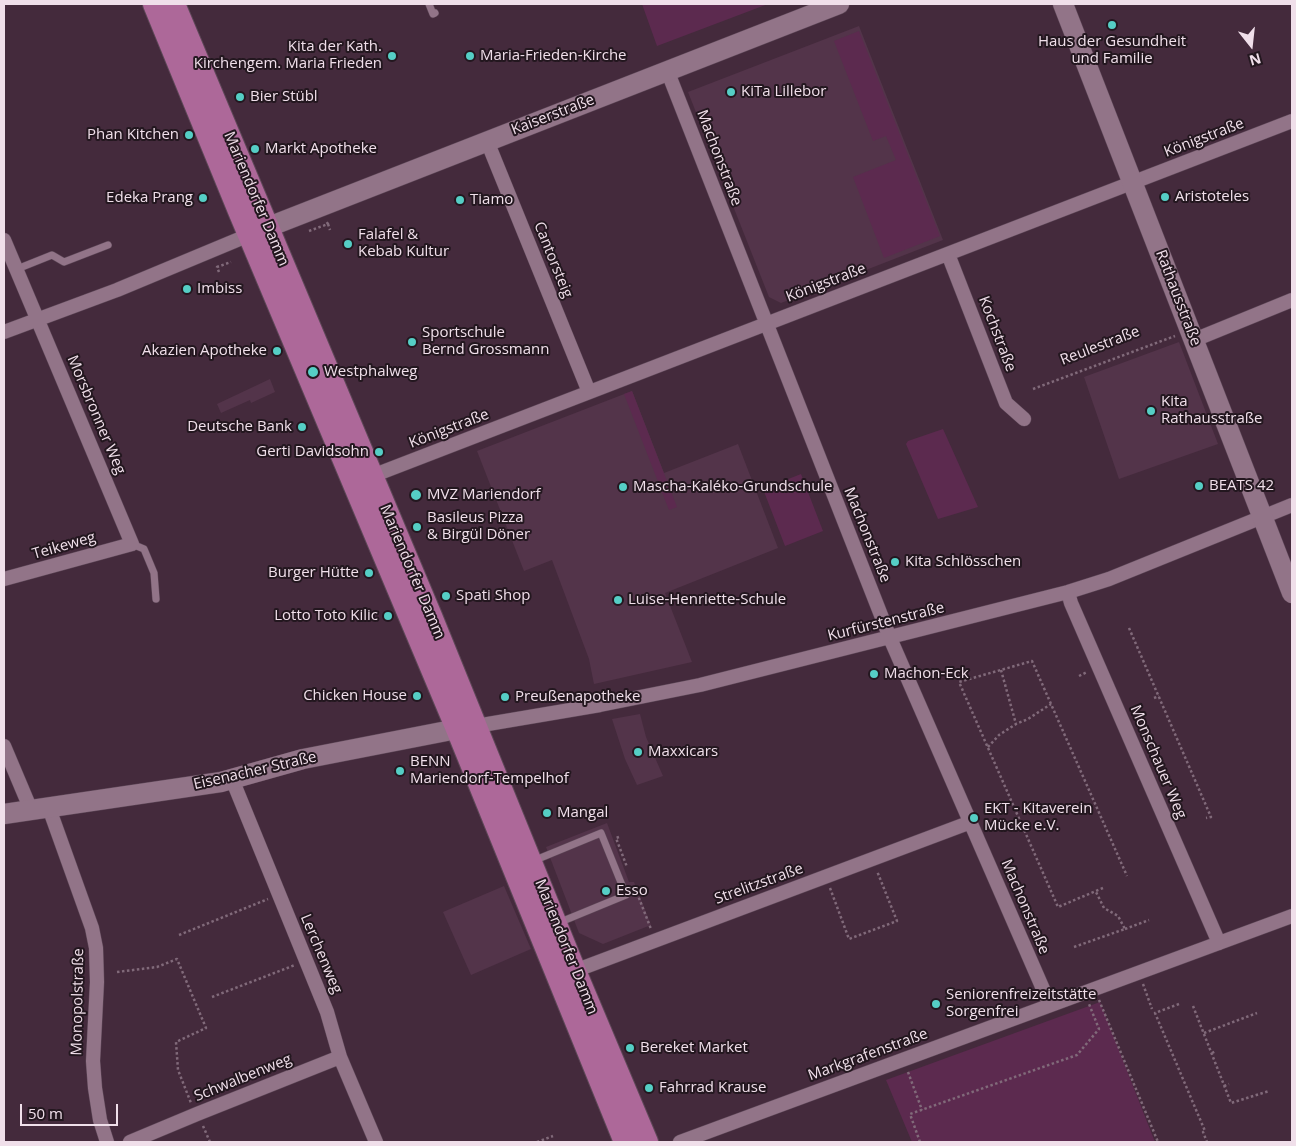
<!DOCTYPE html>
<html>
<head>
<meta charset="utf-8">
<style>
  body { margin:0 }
  #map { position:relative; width:1296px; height:1146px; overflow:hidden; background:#442a3c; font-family:"Open Sans",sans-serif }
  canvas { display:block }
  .frame { position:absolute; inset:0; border:5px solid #f0dfea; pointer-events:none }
  .north { position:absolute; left:1226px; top:20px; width:50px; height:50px; -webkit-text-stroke:4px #23171f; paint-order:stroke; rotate:164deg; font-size:14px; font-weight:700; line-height:20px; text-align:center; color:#f0dfea }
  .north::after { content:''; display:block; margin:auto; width:18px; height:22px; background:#f0dfea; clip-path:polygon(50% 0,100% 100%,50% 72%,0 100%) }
  .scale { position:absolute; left:20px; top:1104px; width:98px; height:22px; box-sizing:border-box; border:2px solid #f0dfea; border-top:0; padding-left:6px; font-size:15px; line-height:18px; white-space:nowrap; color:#f0dfea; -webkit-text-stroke:4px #23171f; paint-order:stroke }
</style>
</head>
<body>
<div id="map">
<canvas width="1296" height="1146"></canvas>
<div class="frame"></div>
<div class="north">N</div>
<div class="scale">50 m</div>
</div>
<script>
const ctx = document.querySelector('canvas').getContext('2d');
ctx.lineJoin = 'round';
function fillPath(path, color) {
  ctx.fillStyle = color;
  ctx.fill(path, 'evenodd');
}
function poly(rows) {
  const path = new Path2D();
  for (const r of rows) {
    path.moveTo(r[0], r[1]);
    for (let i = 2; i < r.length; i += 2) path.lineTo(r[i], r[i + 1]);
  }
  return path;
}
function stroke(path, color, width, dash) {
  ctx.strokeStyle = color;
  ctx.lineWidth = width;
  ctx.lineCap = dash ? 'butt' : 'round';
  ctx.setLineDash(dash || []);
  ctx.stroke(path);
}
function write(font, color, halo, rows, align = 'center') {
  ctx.font = font + ' "Open Sans",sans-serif';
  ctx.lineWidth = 4;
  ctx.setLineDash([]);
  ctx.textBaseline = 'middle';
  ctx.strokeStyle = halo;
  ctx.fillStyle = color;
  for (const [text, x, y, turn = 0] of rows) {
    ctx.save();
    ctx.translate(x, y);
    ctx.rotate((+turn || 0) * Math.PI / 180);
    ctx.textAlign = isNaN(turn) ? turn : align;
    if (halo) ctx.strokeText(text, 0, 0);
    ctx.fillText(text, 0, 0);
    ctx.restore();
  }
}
fillPath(poly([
  [859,26,943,240,781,303,769,297,688,92],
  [1179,342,1218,444,1119,479,1084,377],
  [270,379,275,392,251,403,250,400,221,413,217,404],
  [632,391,664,473,738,444,778,548,665,593,692,662,594,684,589,659,552,560,524,571,477,451],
  [640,714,646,737,663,776,637,785,625,759,612,719],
  [607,823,629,882,634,882,651,925,603,944,579,933,546,847],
  [504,886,531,949,471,975,443,912]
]), '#53344a');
fillPath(poly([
  [642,4,768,4,657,46],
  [859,31,940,236,884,258,853,177,896,160,886,136,873,141,834,41],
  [632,391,677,507,669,510,624,394],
  [943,429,978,507,938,519,906,444,908,441],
  [801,474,823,531,785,546,763,489],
  [1100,1002,1155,1142,912,1142,886,1080]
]), '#5c2a4f');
const lane = poly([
  [429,4,433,14,435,13],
  [17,269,52,255,64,262,108,245],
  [132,544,144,549,154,573,156,599],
  [533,861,601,833,626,895,558,923]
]);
const street = poly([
  [667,70,890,638,1050,1005],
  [487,141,589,392],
  [4,240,132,544,4,579],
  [948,254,1006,403,1024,419],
  [4,332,117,290,249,235],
  [1194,340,1292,300],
  [372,476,1292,121],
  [1068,592,1071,603,1219,943],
  [470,727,600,705,700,685,1068,592,1109,579,1292,505],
  [4,746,31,810],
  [232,779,327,1012,340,1057,376,1142],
  [49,808,92,928,96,948,97,982,93,1061,95,1088,100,1120,107,1142],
  [569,973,971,822],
  [130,1142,197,1114,340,1057],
  [680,1142,1292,916]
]);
const secondary = poly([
  [1063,4,1292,593],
  [253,233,839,4],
  [4,814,221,782,303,759,457,729]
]);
const primary = poly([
  [154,4,239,211,457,729,625,1142],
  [174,4,431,616,575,971,647,1142]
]);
stroke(lane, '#5d4757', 8);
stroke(street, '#5d4757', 15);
stroke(secondary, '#5d4757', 21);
stroke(primary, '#5d4757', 24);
stroke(poly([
  [328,224,330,230],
  [309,231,328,224,326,221],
  [219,272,217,267,231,262],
  [1033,389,1175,336],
  [1129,628,1211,817,1206,818],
  [1001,670,1016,724],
  [1079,676,1087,672],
  [1154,698,1159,696],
  [988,747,999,735,1016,724,1028,719,1051,704],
  [619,837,616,838,627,867],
  [830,888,849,939,897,921,877,871],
  [1103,888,1058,907,959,682,1032,661,1127,876],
  [637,893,651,929],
  [1125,929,1149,920],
  [179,935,268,899],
  [1074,947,1125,929,1118,916,1104,908,1096,892],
  [117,972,157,967,177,959,206,1028,176,1042,178,1070,191,1103],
  [1143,984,1152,1009],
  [212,997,295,965],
  [1099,1000,1158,1142],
  [1179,1004,1155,1013,1205,1131,1203,1132,1207,1142],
  [1193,1006,1231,1103,1269,1091],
  [1204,1033,1257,1013],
  [1212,1053,1216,1051],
  [908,1072,922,1110],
  [1224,1086,1229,1084],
  [203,1126,210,1142],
  [537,1142,553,1136],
  [920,1142,910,1114,1077,1055,1099,1029,1089,1004]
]), '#816a7a', 2.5, [2.5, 2.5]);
stroke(lane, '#927488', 7);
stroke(street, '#927488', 14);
stroke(secondary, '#927488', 20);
stroke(primary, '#ad6899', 22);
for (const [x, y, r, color] of [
  [1112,25,5,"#55cec5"],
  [392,56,5,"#55cec5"],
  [470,56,5,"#55cec5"],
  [731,92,5,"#55cec5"],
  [240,97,5,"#55cec5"],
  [189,135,5,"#55cec5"],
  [255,149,5,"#55cec5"],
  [1165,197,5,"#55cec5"],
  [203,198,5,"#55cec5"],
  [460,200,5,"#55cec5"],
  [348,244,5,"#55cec5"],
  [187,289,5,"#55cec5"],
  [412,342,5,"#55cec5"],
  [277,351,5,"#55cec5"],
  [313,372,6,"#55cec5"],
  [1151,411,5,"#55cec5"],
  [302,427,5,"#55cec5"],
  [379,452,5,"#55cec5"],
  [1199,486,5,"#55cec5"],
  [623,487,5,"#55cec5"],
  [416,495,6,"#55cec5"],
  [417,527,5,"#55cec5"],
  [895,562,5,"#55cec5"],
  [369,573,5,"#55cec5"],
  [446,596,5,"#55cec5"],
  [618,600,5,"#55cec5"],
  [388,616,5,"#55cec5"],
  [874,674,5,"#55cec5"],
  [417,696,5,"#55cec5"],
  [505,697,5,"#55cec5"],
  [638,752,5,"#55cec5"],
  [400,771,5,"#55cec5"],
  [547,813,5,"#55cec5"],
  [974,818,5,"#55cec5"],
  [606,891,5,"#55cec5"],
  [936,1004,5,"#55cec5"],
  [630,1048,5,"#55cec5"],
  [649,1088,5,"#55cec5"]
]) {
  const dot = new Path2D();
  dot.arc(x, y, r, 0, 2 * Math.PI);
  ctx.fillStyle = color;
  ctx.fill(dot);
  stroke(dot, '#23171f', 2);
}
write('15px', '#f0dfea', '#23171f', [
  ["Haus der Gesundheit",1112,42,"center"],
  ["und Familie",1112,59,"center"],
  ["Kita der Kath.",382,47,"right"],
  ["Kirchengem. Maria Frieden",382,64,"right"],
  ["Maria-Frieden-Kirche",480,56],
  ["KiTa Lillebor",741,92],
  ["Bier Stübl",250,97],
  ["Phan Kitchen",179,135,"right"],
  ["Markt Apotheke",265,149],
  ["Aristoteles",1175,197],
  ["Edeka Prang",193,198,"right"],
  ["Tiamo",470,200],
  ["Falafel &",358,235],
  ["Kebab Kultur",358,252],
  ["Imbiss",197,289],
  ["Sportschule",422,333],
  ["Bernd Grossmann",422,350],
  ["Akazien Apotheke",267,351,"right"],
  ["Westphalweg",324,372],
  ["Kita",1161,402],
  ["Rathausstraße",1161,419],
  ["Deutsche Bank",292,427,"right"],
  ["Gerti Davidsohn",369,452,"right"],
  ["BEATS 42",1209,486],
  ["Mascha-Kaléko-Grundschule",633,487],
  ["MVZ Mariendorf",427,495],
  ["Basileus Pizza",427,518],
  ["& Birgül Döner",427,535],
  ["Kita Schlösschen",905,562],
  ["Burger Hütte",359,573,"right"],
  ["Spati Shop",456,596],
  ["Luise-Henriette-Schule",628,600],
  ["Lotto Toto Kilic",378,616,"right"],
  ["Machon-Eck",884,674],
  ["Chicken House",407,696,"right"],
  ["Preußenapotheke",515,697],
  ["Maxxicars",648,752],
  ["BENN",410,762],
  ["Mariendorf-Tempelhof",410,779],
  ["EKT - Kitaverein",984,809],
  ["Mücke e.V.",984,826],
  ["Mangal",557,813],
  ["Esso",616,891],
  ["Seniorenfreizeitstätte",946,995],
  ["Sorgenfrei",946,1012],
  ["Bereket Market",640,1048],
  ["Fahrrad Krause",659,1088]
], 'left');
write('15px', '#f0dfea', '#23171f', [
  ["Kaiserstraße",553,115,-21],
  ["Königstraße",1204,138,-21],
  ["Machonstraße",719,158,69],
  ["Mariendorfer Damm",256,199,67],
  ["Cantorsteig",553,260,68],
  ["Königstraße",826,283,-21],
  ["Rathausstraße",1178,298,69],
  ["Kochstraße",997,334,69],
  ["Reulestraße",1100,346,-21],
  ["Morsbronner Weg",96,415,67],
  ["Königstraße",449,429,-21],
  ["Machonstraße",867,535,68],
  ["Teikeweg",64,546,-16],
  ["Mariendorfer Damm",412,572,67],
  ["Kurfürstenstraße",886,622,-14],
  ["Monschauer Weg",1158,762,67],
  ["Eisenacher Straße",255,771,-13],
  ["Strelitzstraße",759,884,-20],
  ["Machonstraße",1025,907,67],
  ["Mariendorfer Damm",566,947,68],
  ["Lerchenweg",321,954,67],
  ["Monopolstraße",78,1002,-89],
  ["Markgrafenstraße",868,1055,-20],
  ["Schwalbenweg",243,1078,-22]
]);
</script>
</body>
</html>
